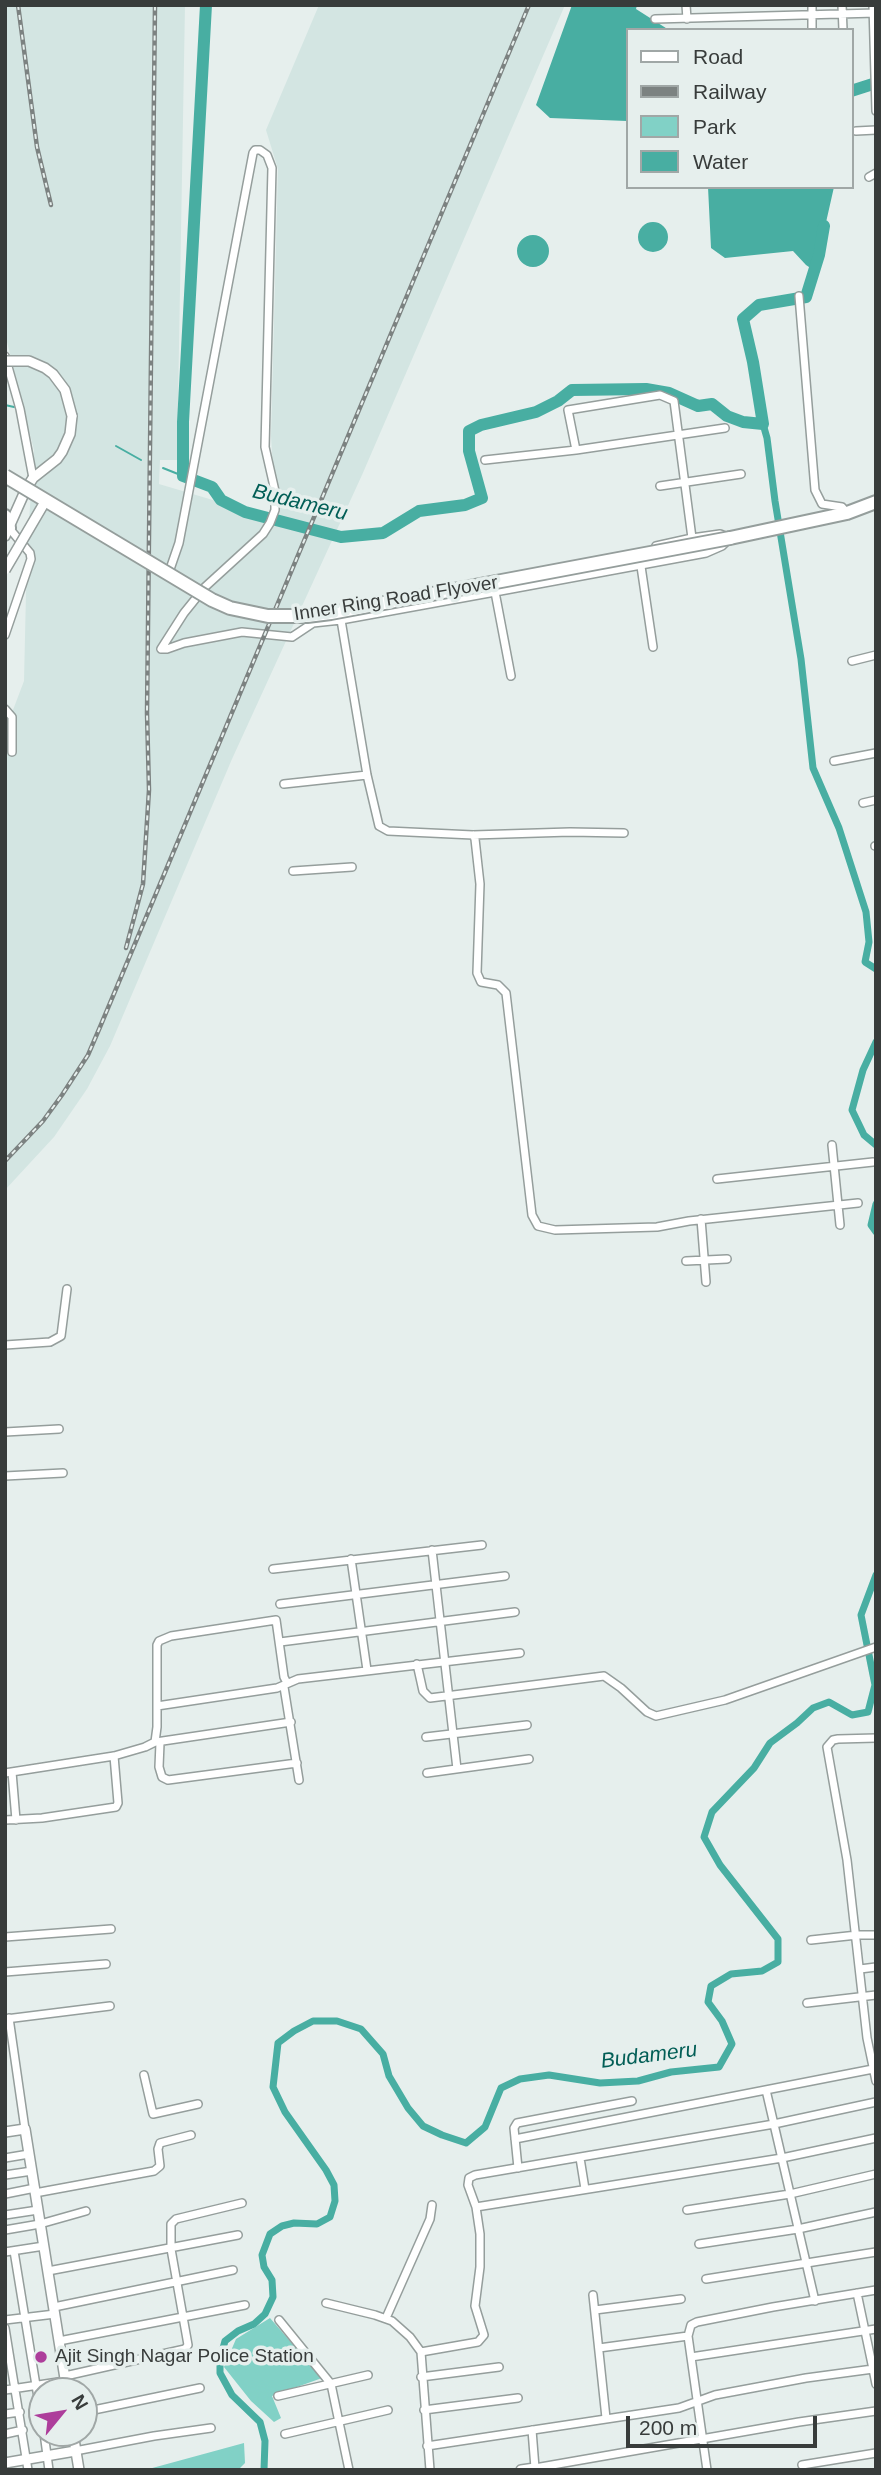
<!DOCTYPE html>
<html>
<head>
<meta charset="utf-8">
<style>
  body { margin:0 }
  #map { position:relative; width:881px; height:2475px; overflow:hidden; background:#e6efed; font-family:Arial,sans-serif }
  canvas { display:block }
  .frame { position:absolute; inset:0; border:7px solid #383c3b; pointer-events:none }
  .legend { position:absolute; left:626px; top:28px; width:228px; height:161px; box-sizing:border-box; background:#e6efed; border:2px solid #a0a7a6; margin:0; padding:9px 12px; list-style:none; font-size:21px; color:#383c3b }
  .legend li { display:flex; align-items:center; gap:14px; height:35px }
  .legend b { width:35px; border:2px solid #a0a7a6 }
  .north { position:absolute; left:28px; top:2377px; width:70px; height:70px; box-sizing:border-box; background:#e6efed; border:2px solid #a0a7a6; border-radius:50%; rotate:60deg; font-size:19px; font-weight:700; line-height:28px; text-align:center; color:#383c3b }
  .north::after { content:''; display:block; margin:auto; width:24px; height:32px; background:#ad3e9b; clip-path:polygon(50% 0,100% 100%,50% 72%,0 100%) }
  .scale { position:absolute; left:626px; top:2416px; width:191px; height:32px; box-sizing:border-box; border:4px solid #383c3b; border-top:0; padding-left:9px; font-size:21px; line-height:24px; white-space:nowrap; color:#383c3b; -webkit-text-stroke:5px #e6efed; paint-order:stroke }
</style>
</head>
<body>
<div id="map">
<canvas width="881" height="2475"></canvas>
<div class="frame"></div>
<ul class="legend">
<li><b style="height:9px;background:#fff"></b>Road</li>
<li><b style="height:9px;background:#7c8281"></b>Railway</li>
<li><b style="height:19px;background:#81d1c6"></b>Park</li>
<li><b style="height:19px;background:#48aea2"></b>Water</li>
</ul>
<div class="north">N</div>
<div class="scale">200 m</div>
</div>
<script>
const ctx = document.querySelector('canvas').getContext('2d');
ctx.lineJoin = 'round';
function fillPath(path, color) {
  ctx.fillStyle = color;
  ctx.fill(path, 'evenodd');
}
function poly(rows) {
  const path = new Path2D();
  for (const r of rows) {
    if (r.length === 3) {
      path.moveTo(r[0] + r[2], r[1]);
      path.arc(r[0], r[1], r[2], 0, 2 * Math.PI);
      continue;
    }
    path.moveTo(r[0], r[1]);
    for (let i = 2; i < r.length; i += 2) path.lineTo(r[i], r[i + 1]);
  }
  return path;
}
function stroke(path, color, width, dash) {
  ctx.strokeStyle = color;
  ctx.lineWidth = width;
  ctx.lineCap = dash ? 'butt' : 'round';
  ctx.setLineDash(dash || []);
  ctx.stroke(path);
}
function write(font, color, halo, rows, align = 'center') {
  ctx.font = font + ' Arial,sans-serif';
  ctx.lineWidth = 7;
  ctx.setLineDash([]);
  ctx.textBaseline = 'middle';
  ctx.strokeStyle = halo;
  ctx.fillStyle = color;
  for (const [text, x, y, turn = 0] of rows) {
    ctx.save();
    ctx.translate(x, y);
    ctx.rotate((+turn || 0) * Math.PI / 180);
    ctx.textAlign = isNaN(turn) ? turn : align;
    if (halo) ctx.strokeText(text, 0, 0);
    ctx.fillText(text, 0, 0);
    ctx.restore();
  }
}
fillPath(poly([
  [5,5,185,5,177,460,160,460,159,484,270,517,274,485,271,436,278,169,266,130,319,5,565,5,362,475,232,759,110,1046,87,1089,54,1137,5,1190,5,731,24,681,27,549,34,450,5,334]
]), '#d3e5e2');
fillPath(poly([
  [270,2318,322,2378,272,2396,281,2418,274,2422,251,2401,224,2367,236,2339],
  [244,2443,245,2463,238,2470,145,2470]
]), '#81d1c6');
fillPath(poly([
  [572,5,637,5,636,9,669,30,627,30,627,121,550,118,536,105],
  [708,187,834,187,815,271,806,265,793,251,725,258,711,248],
  [653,237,15],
  [533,251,16]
]), '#48aea2');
stroke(poly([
  [5,405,14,407],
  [116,446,141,460],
  [163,468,183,476]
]), '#48aea2', 2);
stroke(poly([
  [763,424,767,438,775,501,801,659,813,768,839,828,866,912,869,942,865,962,876,969],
  [876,1042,863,1070,852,1110,864,1135,876,1145],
  [876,1204,871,1225,876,1232],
  [264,2470,265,2441,260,2422,232,2395,220,2373,220,2359,225,2341,238,2331,254,2324,265,2314,273,2297,272,2280,264,2267,262,2255,270,2234,282,2226,294,2223,317,2224,330,2217,335,2201,334,2185,326,2170,285,2112,273,2087,278,2043,294,2031,313,2021,337,2021,361,2029,383,2054,389,2076,408,2108,423,2126,442,2135,466,2143,485,2127,501,2088,520,2079,549,2075,600,2083,638,2081,671,2072,719,2067,732,2044,722,2021,708,2002,711,1986,731,1974,762,1971,778,1962,778,1939,720,1865,704,1837,712,1812,754,1768,770,1743,797,1723,813,1708,829,1702,852,1715,868,1712,875,1685,861,1615,876,1575]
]), '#48aea2', 7);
stroke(poly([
  [206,5,183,422,183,476,212,487,221,500,245,512,341,537,383,533,419,511,465,505,482,498,469,451,469,431,481,425,536,412,558,401,572,390,646,389,669,393,698,406,712,404,727,416,743,422,763,424,753,362,743,319,759,305,806,297,819,255,824,226],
  [851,91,876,83]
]), '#48aea2', 12);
const minor = poly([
  [686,5,687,19],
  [812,5,812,30],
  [842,5,843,30],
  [873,5,876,111],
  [655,19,876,13],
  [856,131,876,130],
  [869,177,876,173],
  [799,296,815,490,822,504,842,507,847,513],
  [5,356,20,409,33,478],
  [576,450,568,410,660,395,674,401,692,538,656,546],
  [485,460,576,450,725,428],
  [660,486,741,474],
  [639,553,653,647],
  [168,575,179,543,253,153,255,150,260,150,267,155,272,168,265,447,275,491,275,510,270,523,263,534,205,587,184,613,161,649,167,649,184,643,242,632,292,637,313,623,341,620],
  [495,592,706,553,722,546,730,538,720,534,692,538],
  [5,635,31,559,30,553,9,528],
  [852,661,876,655],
  [511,676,495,592,341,620,367,775,379,826,388,831,473,835,570,832,624,833],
  [5,709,12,717,12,752],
  [834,761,876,753],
  [284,784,367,775],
  [863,803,876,800],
  [473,835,475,839,480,884,477,973,481,982,498,985,506,993,532,1215,538,1226,555,1230,657,1227,689,1221,858,1203],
  [875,846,876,846],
  [293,871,352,867],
  [832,1145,840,1225],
  [717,1179,873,1162],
  [701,1219,706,1282],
  [686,1261,727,1259],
  [5,1345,50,1342,61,1336,67,1289],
  [5,1432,59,1429],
  [5,1476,63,1473],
  [432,1550,457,1769],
  [351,1559,367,1670],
  [273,1569,482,1545],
  [280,1604,505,1576],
  [280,1642,515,1612],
  [417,1664,423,1691,430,1698,604,1676,621,1688,647,1712,656,1716,725,1700,876,1647],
  [284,1687,299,1780],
  [157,1706,277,1688,298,1679,520,1653],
  [426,1737,527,1725],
  [876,1738,838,1739,833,1740,827,1747,847,1860,867,2038,876,2081],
  [156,1742,291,1722],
  [160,1743,159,1767,162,1777,168,1780,297,1763],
  [12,1772,16,1820],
  [5,1773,114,1756,145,1747,155,1742,157,1727,157,1645,159,1641,171,1636,276,1620,284,1677,287,1683],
  [427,1773,529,1759],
  [5,1820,42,1818,116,1807,118,1803,114,1756],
  [5,1937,111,1929],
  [811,1940,857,1935,876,1935],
  [860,1969,876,1967],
  [5,1972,106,1964],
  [807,2003,876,1995],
  [9,2018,25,2129],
  [6,2019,110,2006],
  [144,2075,153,2114,198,2104],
  [766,2090,815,2301],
  [515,2139,873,2069],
  [5,2158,29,2154],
  [580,2158,585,2189],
  [518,2168,514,2128,517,2123,632,2101],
  [5,2175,32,2171],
  [35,2193,154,2171,160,2166,158,2149,160,2143,191,2135],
  [5,2194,35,2188],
  [476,2207,782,2158,876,2138],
  [687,2210,790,2194,876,2174],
  [5,2215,38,2210],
  [5,2230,40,2224,86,2211],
  [699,2244,798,2229,876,2212],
  [14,2251,42,2422],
  [5,2252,44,2246],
  [48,2271,238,2235],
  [706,2279,876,2252],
  [857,2293,873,2369,875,2368],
  [593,2295,606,2418],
  [326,2303,375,2315,392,2321,410,2337,421,2352],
  [54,2307,233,2270],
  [595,2310,681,2299],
  [386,2318,430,2219,432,2205],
  [5,2320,55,2314],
  [279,2320,331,2384,349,2470],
  [5,2328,28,2470],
  [59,2341,245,2305],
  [599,2348,688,2336],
  [691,2357,876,2329],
  [65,2376,185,2349,188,2345,171,2249,171,2224,176,2219,242,2203],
  [421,2377,499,2367],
  [5,2390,65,2381],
  [278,2396,368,2375],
  [424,2410,518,2398],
  [84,2412,200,2388],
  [5,2414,20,2412],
  [532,2430,535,2468,799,2422,876,2411],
  [44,2433,49,2470],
  [5,2434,23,2430],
  [285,2434,388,2410],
  [427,2446,679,2408,715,2395,806,2378,873,2369,876,2384],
  [75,2451,154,2436,211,2428],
  [802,2465,876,2453],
  [430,2470,421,2352,478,2342,484,2335,475,2306,480,2267,480,2234,476,2207,468,2185,469,2178,475,2175,774,2124,876,2102],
  [707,2470,688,2336,691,2325,697,2322,773,2307,876,2290]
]);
const tertiary = poly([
  [5,536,26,489,33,478,57,459,62,452,70,434,72,416],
  [5,2132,25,2129,67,2391],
  [73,2433,79,2470],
  [5,2463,75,2451],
  [521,2470,535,2468,535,2470]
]);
const primary = poly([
  [5,516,9,528],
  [730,538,847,513,876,502]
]);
stroke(minor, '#959e9c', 10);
stroke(tertiary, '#959e9c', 12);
stroke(primary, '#959e9c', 16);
stroke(minor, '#fff', 7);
stroke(tertiary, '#fff', 9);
stroke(primary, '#fff', 12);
const rail = poly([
  [18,5,37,147,51,205],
  [126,948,143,884,149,790,147,713,155,5],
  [5,1161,43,1121,62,1095,88,1055,100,1027,529,5]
]);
stroke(rail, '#7c8281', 4.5);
stroke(rail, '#e6efed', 2, [5]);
const tertiaryBridge = poly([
  [5,361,29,361,45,368,53,374,65,390,72,416],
  [5,570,46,500]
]);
const primaryBridge = poly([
  [5,476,212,600,230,608,268,616,307,616,331,613,730,538]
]);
stroke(tertiaryBridge, '#959e9c', 12, []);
stroke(primaryBridge, '#959e9c', 16, []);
stroke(tertiaryBridge, '#fff', 9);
stroke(primaryBridge, '#fff', 12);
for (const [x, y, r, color] of [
  [41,2357,7,"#ad3e9b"]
]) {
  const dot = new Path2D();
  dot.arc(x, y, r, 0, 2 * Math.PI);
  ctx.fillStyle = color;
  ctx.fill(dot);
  stroke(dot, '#e6efed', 2.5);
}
write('19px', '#383c3b', '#e6efed', [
  ["Inner Ring Road Flyover",396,599,-9]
]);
write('19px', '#383c3b', '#e6efed', [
  ["Ajit Singh Nagar Police Station",55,2357]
], 'left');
write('italic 21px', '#025e56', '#e6efed', [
  ["Budameru",300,503,14],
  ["Budameru",649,2056,-7]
]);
</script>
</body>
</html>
